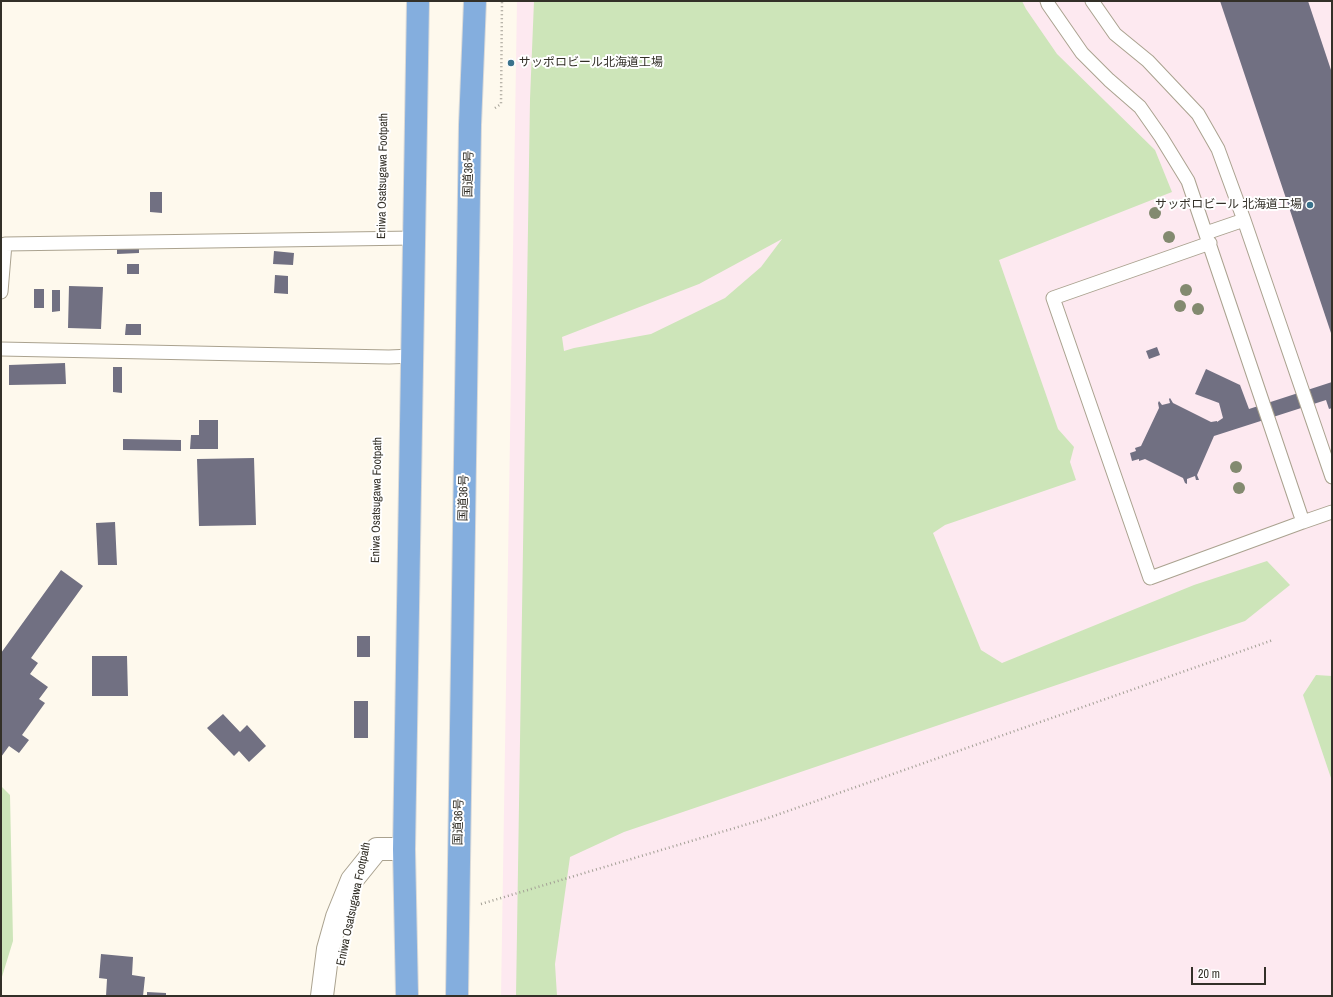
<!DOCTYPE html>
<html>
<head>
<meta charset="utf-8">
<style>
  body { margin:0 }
  #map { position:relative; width:1333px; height:997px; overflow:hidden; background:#fef9ed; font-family:"Archivo Narrow",sans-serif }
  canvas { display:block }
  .frame { position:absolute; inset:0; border:2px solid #333028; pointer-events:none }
  .scale { position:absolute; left:1191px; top:967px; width:75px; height:18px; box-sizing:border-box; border:2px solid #333028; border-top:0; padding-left:5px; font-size:12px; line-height:14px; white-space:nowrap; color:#333028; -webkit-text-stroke:3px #fff; paint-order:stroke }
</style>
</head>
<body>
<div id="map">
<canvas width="1333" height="997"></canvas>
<div class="frame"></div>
<div class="scale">20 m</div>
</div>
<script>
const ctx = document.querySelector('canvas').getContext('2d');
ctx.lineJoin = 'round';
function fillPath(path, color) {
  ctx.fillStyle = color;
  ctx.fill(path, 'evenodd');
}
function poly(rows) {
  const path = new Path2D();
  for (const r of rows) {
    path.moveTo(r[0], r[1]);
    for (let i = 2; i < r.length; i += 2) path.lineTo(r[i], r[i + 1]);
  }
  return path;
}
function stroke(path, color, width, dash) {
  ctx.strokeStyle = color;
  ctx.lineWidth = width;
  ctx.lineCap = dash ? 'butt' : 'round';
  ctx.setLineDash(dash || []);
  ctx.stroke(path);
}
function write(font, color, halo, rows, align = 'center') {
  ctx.font = font + ' "Archivo Narrow","Noto Sans JP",sans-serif';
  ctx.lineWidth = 4;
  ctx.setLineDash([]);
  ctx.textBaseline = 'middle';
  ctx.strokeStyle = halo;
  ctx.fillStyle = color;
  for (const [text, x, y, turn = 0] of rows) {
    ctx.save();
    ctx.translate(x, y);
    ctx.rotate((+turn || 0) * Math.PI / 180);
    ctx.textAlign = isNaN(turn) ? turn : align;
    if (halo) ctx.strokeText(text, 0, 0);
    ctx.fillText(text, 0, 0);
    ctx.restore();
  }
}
fillPath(poly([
  [517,1,1332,1,1332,996,501,996]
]), '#fde9f0');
fillPath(poly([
  [534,1,1022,1,1026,9,1057,54,1155,150,1172,192,999,260,1058,429,1074,447,1070,462,1076,480,945,525,933,533,981,650,1002,663,1194,585,1267,561,1290,585,1245,621,624,832,570,857,555,964,557,996,516,996,530,99],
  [782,239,761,267,725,298,651,334,574,348,564,351,562,337,699,284],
  [1316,675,1332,676,1332,781,1303,695],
  [1,786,10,795,13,941,1,980]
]), '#cde5b9');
fillPath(poly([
  [1220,1,1308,1,1332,73,1332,336],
  [150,192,162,192,162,213,150,212],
  [139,243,139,253,117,254,117,244],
  [274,251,294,253,293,265,273,264],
  [127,264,139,264,139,274,127,274],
  [275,275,288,276,288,294,274,293],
  [69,286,103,287,101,329,68,328],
  [34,289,44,289,44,308,34,308],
  [52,290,60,290,60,311,52,312],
  [126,324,141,324,141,335,125,335],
  [1157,347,1160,355,1149,359,1146,351],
  [65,363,66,384,9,385,9,365],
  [113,367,122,367,122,393,113,392],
  [1206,369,1240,385,1249,409,1332,382,1332,408,1329,409,1326,400,1214,436,1197,475,1199,480,1196,480,1195,476,1187,479,1187,484,1185,483,1183,478,1145,459,1139,461,1139,459,1132,461,1130,453,1136,451,1135,448,1141,446,1159,408,1158,403,1159,401,1162,405,1170,403,1169,399,1170,398,1173,403,1211,422,1217,421,1217,422,1223,418,1219,403,1195,394],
  [199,420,218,420,218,449,190,449,191,435,199,435],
  [123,439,181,440,181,451,123,450],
  [254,458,256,525,199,526,197,459],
  [115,522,117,565,98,565,96,523],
  [61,570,83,586,31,658,38,663,30,674,48,687,39,699,45,703,22,735,29,740,19,753,9,746,1,757,1,653],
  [357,636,370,636,370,657,357,657],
  [92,656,127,656,128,696,92,696],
  [354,701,368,701,368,738,354,738],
  [223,714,240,732,247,725,266,746,249,762,239,751,234,756,207,728],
  [101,954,133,957,132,975,145,977,143,996,106,996,107,979,99,978],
  [147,992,166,993,166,996,147,996]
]), '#717082');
const service = poly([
  [1047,1,1048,4,1082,53,1109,80,1140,107,1161,137,1188,181,1303,522,1332,512],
  [1092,1,1115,34,1148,61,1198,114,1218,149,1244,220,1332,477],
  [1206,233,1244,220],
  [1210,243,1053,298,1150,578,1303,522],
  [1,292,5,244,414,238],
  [1,349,389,357,412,356]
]);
const minor = poly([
  [322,996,328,949,337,917,352,880,377,849,404,849]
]);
const trunk = poly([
  [407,996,404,849,418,1],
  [457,996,470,125,475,1]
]);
stroke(service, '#aaa28f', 15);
stroke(minor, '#aaa28f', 24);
stroke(trunk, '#dadad8', 24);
stroke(poly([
  [495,108,501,104,502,1],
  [481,904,768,818,1273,640]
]), '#a39f95', 2.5, [1, 3]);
stroke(service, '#fff', 13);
stroke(minor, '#fff', 22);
stroke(trunk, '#84aede', 22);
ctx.fillStyle = '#838a70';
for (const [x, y] of [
  [1155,213],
  [1169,237],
  [1186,290],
  [1180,306],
  [1198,309],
  [1236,467],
  [1239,488]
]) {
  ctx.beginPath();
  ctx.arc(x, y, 6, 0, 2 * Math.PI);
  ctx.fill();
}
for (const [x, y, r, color] of [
  [511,63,4,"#3a728c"],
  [1310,205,4,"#3a728c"]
]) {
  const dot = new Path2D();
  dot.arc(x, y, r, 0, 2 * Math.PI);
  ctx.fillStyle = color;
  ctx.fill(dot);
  stroke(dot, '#fff', 1.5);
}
write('12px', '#333028', '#fff', [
  ["サッポロビール北海道工場",519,63],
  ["サッポロビール 北海道工場",1302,205,"right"]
], 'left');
write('12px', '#333028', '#fff', [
  ["国道36号",469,174,-89],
  ["Eniwa Osatsugawa Footpath",383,176,-89],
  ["国道36号",464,498,-89],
  ["Eniwa Osatsugawa Footpath",377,500,-89],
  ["国道36号",459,822,-89],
  ["Eniwa Osatsugawa Footpath",354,904,-78]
]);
</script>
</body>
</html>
